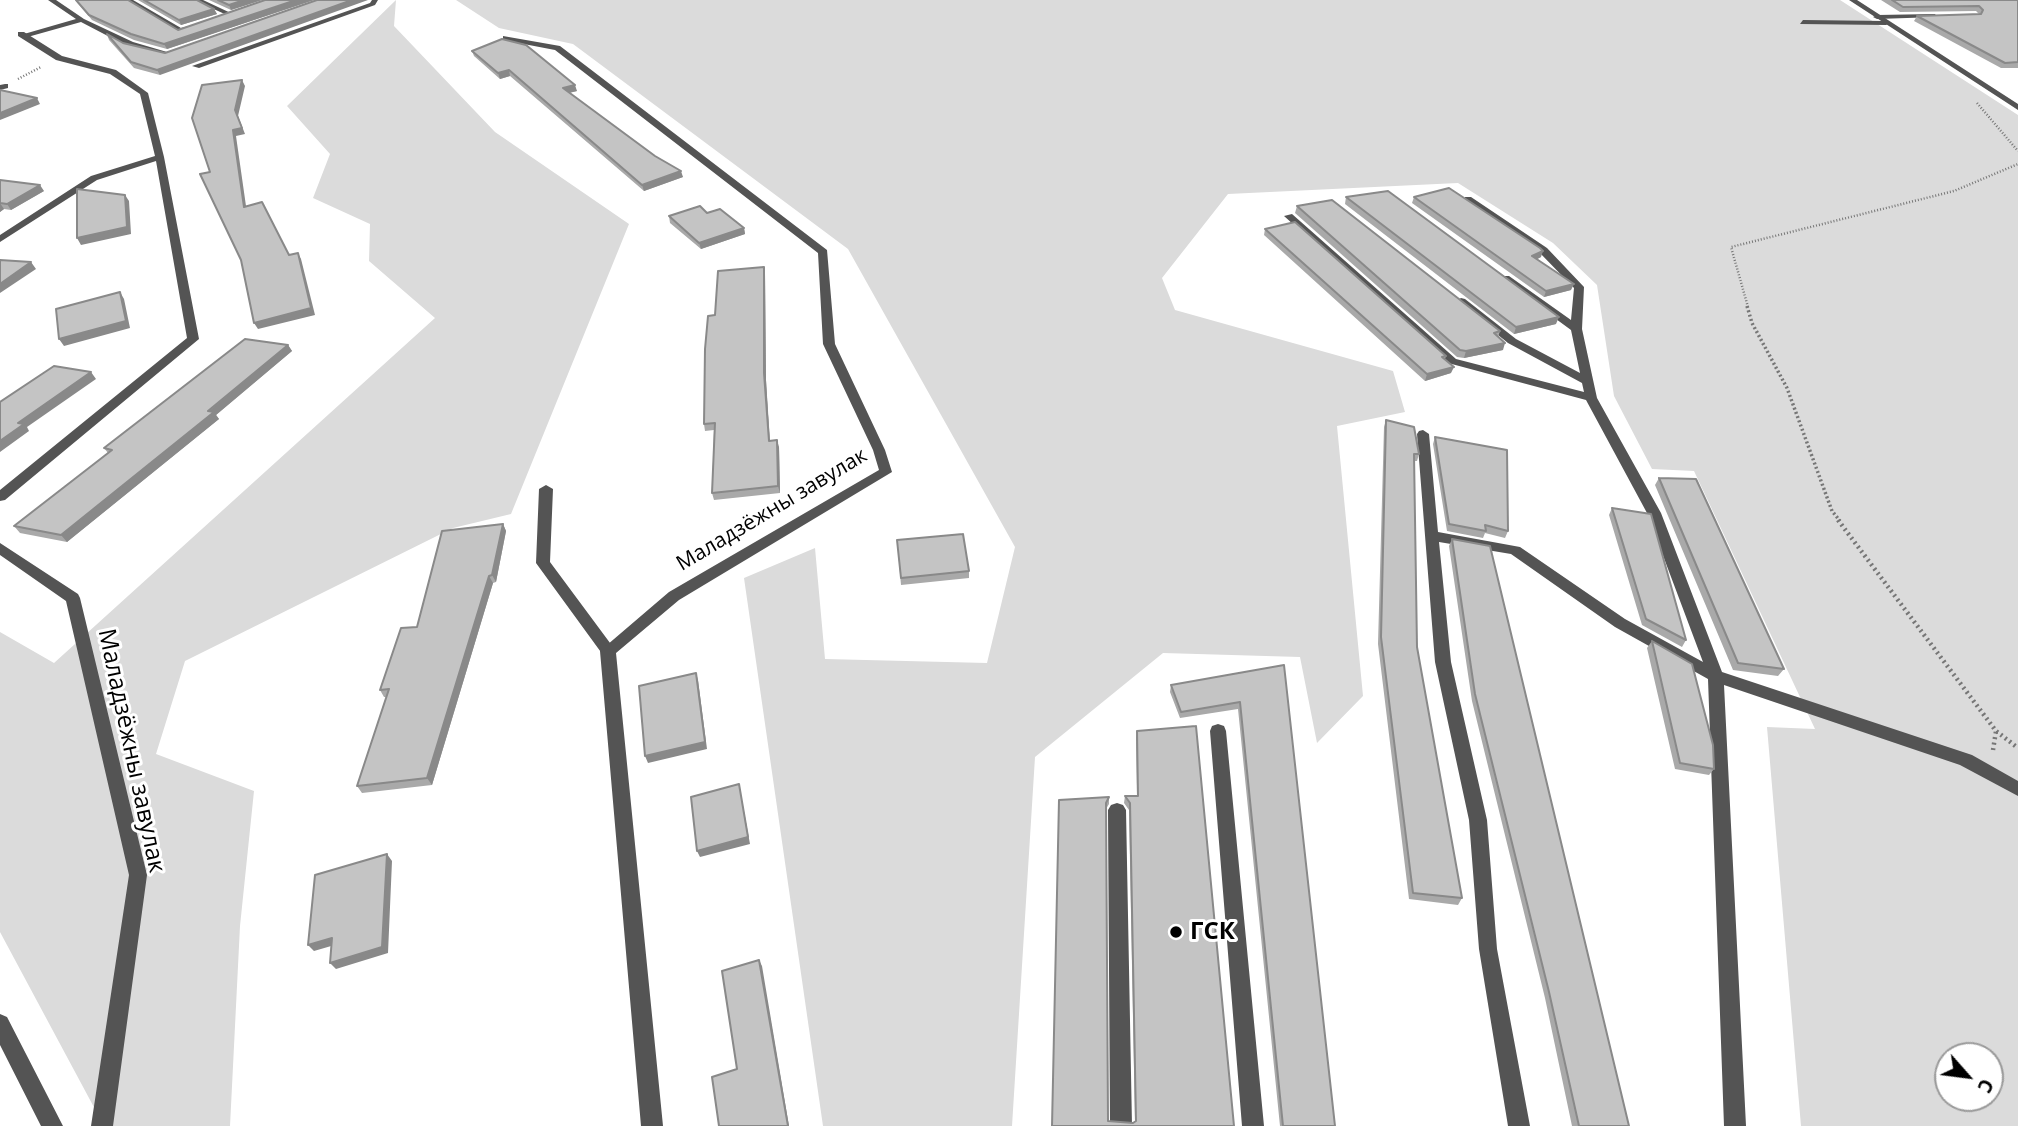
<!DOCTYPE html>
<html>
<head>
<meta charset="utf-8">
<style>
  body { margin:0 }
  #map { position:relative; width:2018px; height:1126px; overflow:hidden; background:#fff; font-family:"Open Sans",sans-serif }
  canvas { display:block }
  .north { position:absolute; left:1934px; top:1042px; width:70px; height:70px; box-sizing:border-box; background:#fff; border:2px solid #999; border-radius:50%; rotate:118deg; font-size:19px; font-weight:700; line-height:28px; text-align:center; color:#000 }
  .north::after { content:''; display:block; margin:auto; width:24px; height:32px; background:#000; clip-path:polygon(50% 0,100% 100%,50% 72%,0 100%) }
</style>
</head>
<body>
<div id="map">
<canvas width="2018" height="1126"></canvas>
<div class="north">С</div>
</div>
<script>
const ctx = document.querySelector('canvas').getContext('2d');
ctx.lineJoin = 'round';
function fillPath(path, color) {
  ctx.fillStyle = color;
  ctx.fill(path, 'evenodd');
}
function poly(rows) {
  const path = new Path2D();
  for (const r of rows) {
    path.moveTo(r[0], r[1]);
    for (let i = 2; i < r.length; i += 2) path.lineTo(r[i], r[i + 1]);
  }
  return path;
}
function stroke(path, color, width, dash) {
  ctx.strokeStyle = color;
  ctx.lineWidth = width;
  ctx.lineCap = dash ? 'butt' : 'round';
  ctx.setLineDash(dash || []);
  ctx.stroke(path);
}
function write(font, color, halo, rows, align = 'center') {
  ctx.font = font + ' "Open Sans",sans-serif';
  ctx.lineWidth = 6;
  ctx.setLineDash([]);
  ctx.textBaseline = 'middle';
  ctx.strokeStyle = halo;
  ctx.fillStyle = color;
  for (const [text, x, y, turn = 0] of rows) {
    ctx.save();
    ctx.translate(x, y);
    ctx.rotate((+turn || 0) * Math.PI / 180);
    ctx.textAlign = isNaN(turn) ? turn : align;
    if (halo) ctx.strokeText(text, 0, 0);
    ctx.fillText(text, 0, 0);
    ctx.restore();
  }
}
fillPath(poly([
  [396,0,394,26,495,132,629,224,511,514,453,528,185,661,156,754,254,791,240,926,230,1126,104,1126,0,932,0,632,54,663,435,318,369,261,370,224,313,198,330,154,287,106],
  [456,0,1840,0,2018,115,2018,1126,1801,1126,1767,727,1815,729,1694,471,1652,469,1614,396,1597,285,1553,243,1458,183,1228,194,1162,278,1175,310,1393,371,1405,412,1337,426,1363,696,1317,743,1300,657,1163,653,1035,757,1012,1126,823,1126,744,578,815,548,825,659,987,663,1015,547,848,249,573,44,499,28],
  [1948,1056,1990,1056,1990,1098,1948,1098]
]), '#dbdbdb');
stroke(poly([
  [18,79,41,67],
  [1977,103,2018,151],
  [1748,307,1731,247,1954,191,2018,164]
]), '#767676', 2.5, [1, 2]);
stroke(poly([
  [1747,306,1752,323,1787,388,1832,511,1840,521]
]), '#767676', 3.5, [2, 2.5]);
stroke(poly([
  [1838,520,1996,731,2018,748],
  [1993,750,1996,731]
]), '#767676', 4.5, [2, 3.5]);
fillPath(poly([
  [48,0,56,0,84,19,133,42,167,52,178,48,182,50,167,56,127,46,81,22,24,38,24,34,76,19,48,0],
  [125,0,133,0,181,28,197,24,201,26,177,33,125,0],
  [194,0,203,0,235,15,229,16,194,0],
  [372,0,378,0,375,5,199,68,192,66,370,3,372,0],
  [1935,14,1937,17,1877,19,1873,17,1877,15,1935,14],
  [1803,20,1886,21,1890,23,1886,25,1800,24,1803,20],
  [1465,197,1471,197,1547,248,1584,287,1582,329,1597,398,1661,513,1722,672,1972,755,2018,781,2018,796,1960,765,1724,685,1746,1126,1724,1126,1708,679,1615,627,1511,554,1439,542,1451,662,1487,820,1497,949,1530,1126,1508,1126,1479,949,1469,820,1435,662,1417,434,1419,431,1423,430,1429,434,1438,532,1520,547,1625,619,1703,662,1647,513,1586,400,1448,363,1284,216,1292,214,1456,359,1584,392,1582,383,1508,343,1456,301,1461,298,1465,299,1516,339,1580,373,1571,330,1500,278,1501,276,1509,276,1571,320,1574,288,1539,252,1465,201,1465,197],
  [546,485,553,489,550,562,613,647,616,651,613,655,603,655,536,563,539,489,546,485],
  [1218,724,1224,726,1226,731,1264,1126,1242,1126,1210,731,1212,726,1218,724],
  [1117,803,1123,805,1126,810,1132,1126,1110,1126,1108,810,1111,805,1117,803]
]), '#545454');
fillPath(poly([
  [1849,0,1857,0,2018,104,2018,110,1849,0],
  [18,32,24,32,62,56,116,70,148,93,164,157,199,339,5,500,0,501,0,490,187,338,156,161,97,180,0,242,0,235,91,176,155,156,140,94,110,74,56,60,18,36,18,32],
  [503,36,560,46,827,250,835,344,885,450,892,472,679,600,616,653,663,1126,641,1126,600,651,669,592,879,470,873,450,823,344,818,253,555,50,503,40,503,36],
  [5,84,8,84,8,88,0,90,0,85,5,84],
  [0,543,78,594,80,598,147,875,113,1126,91,1126,129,875,66,601,0,555,0,543],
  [0,1014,7,1017,63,1126,41,1126,0,1045,0,1014]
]), '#545454');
fillPath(poly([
  [75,0,128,0,178,30,265,0,314,0,167,49,134,40,92,20],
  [138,0,197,0,214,9,217,14,181,25],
  [209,0,262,0,231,10],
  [1881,0,2018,0,2018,68,2001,68,1914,21,1917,16,1979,14,1976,11,1900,12],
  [107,34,123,43,165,53,160,75,134,68,109,40],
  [472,51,577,91,569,93,683,177,644,191,510,76,500,79,474,56],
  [0,180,44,191,11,210,4,209,0,212],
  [1346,197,1556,324,1514,334,1345,204],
  [1414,197,1541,257,1537,259,1571,290,1544,297,1412,203],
  [1297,206,1500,331,1498,337,1503,350,1464,358,1457,357,1295,213],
  [707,213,744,228,745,234,701,249,670,223,669,216],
  [1265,229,1446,356,1445,359,1451,373,1425,381,1264,235],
  [765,273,766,380,770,441,779,447,780,493,714,500,712,493,714,430,705,431,704,424,715,315],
  [288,345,292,351,216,415,219,419,67,542,20,533,14,526,108,453,104,448],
  [1386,420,1419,454,1417,461,1414,461,1417,647,1462,898,1458,905,1409,899,1378,644,1384,427],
  [1435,437,1508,531,1505,538,1485,533,1483,538,1447,531,1433,444],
  [1659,478,1784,669,1778,676,1733,670,1655,485],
  [1612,508,1686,640,1682,647,1642,625,1609,515],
  [503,524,506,531,496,582,493,583,432,785,362,793,357,786,386,697,384,697,380,690,417,627],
  [1452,539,1629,1126,1572,1126,1545,998,1472,701,1449,546],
  [897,540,969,571,969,578,901,585],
  [1652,641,1714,769,1709,775,1675,769,1647,648],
  [1284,665,1335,1126,1280,1126,1238,709,1180,718,1170,692,1171,685],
  [1137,731,1234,1126,1052,1126,1059,800,1109,797,1109,804,1106,809,1108,1121,1133,1123,1135,1122,1129,810,1124,803,1125,796,1137,796,1136,738]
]), '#a9a9a9');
fillPath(poly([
  [244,0,262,0,231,10,229,5],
  [296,0,314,0,167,49,164,44],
  [352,0,368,0,160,75,157,70],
  [214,9,217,14,181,25,179,20],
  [509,70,510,76,500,79,498,73],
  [242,80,245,86,238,116,245,134,236,136,247,213,244,207,233,130,235,110],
  [575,85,577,91,564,94,563,88],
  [37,98,40,104,0,120,0,113],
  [681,171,683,177,644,191,642,185],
  [40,185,44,191,11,210,7,204],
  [125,195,129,201,131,234,81,245,77,238],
  [0,203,4,209,0,212],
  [744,228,745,234,701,249,699,243],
  [1543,251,1541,257,1530,263,1532,256],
  [298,253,301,259,315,315,258,329,254,323],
  [31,262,36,269,0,293,0,284],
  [764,267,765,273,766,380,770,448,764,373],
  [1574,284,1571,290,1544,297,1546,291],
  [120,292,124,299,130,328,64,346,59,339],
  [1559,317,1556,324,1514,334,1516,327],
  [1505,343,1503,350,1464,358,1466,351],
  [288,345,292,351,216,415,219,419,67,542,61,535],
  [1454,367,1451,373,1425,381,1427,374],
  [91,372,96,379,27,427,29,431,0,452,0,441,18,423],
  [777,440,779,447,780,493,778,486],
  [503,524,506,531,496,582,492,575],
  [489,576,493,583,432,785,427,778],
  [696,673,698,680,707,749,648,763,645,756],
  [739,784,750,844,700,857,697,851],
  [387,854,392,861,388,953,336,969,330,963],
  [332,938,338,944,314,951,308,945],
  [759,960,762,966,789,1126,788,1126]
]), '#898989');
const building = poly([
  [76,0,128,0,178,30,265,0,296,0,164,44,131,34,89,15,76,0],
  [144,0,197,0,214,9,179,20,144,0],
  [218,0,244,0,229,5,218,0],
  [317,0,352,0,157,70,131,62,107,34,123,43,165,53,317,0],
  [1892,0,2018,0,2018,62,2005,63,1917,16,1981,14,1983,10,1979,6,1903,7,1892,0],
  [502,39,526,45,575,85,563,88,655,156,681,171,642,185,509,70,498,73,472,51,502,39],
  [242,80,235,110,242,128,233,130,244,207,262,202,289,255,298,253,311,308,254,323,241,260,200,174,210,172,192,118,202,85,242,80],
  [0,90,37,98,0,113,0,90],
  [0,180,40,185,7,204,0,203,0,180],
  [1449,188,1540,248,1543,251,1532,256,1574,284,1546,291,1414,197,1449,188],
  [77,189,125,195,127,227,77,238,77,189],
  [1388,191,1559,317,1516,327,1346,197,1388,191],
  [1332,200,1500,331,1494,333,1505,343,1466,351,1460,350,1297,206,1332,200],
  [700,206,707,213,720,209,744,228,699,243,669,216,700,206],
  [1295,222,1446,356,1442,357,1454,367,1427,374,1265,229,1295,222],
  [0,260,31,262,0,284,0,260],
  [764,267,764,373,769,441,777,440,778,486,712,493,715,423,704,424,705,349,708,316,715,315,718,271,764,267],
  [120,292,126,321,59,339,56,309,120,292],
  [245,339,288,345,208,411,214,412,61,535,14,526,112,450,104,448,245,339],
  [54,366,91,372,18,423,24,424,0,441,0,402,54,366],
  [1386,420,1414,427,1419,454,1414,454,1417,647,1462,898,1413,893,1381,637,1386,420],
  [1435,437,1507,450,1508,531,1485,525,1486,531,1449,524,1435,437],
  [1659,478,1696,479,1784,669,1738,663,1659,478],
  [1612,508,1651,514,1686,640,1646,619,1612,508],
  [503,524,492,575,489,576,427,778,357,786,389,689,380,690,401,628,417,627,442,531,503,524],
  [963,534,969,571,901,578,897,540,963,534],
  [1452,539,1490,546,1629,1126,1579,1126,1549,992,1475,694,1452,539],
  [1652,641,1692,664,1713,745,1714,769,1680,763,1652,641],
  [1284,665,1335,1126,1283,1126,1240,702,1181,712,1171,685,1284,665],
  [696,673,705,742,645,756,639,686,696,673],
  [1196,726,1234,1126,1052,1126,1059,800,1109,797,1106,803,1108,1121,1133,1123,1136,1121,1130,803,1125,796,1138,796,1137,731,1196,726],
  [739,784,748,837,697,851,691,797,739,784],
  [387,854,382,947,330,963,332,938,308,945,315,875,387,854],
  [759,960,788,1126,719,1126,712,1077,737,1069,722,971,759,960]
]);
fillPath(building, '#c4c4c4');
stroke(building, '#898989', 2);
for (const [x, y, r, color] of [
  [1176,932,7,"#000"]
]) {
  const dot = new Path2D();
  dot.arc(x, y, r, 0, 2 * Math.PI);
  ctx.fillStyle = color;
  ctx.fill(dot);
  stroke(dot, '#fff', 2.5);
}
write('21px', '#000', '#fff', [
  ["Маладзёжны завулак",772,510,-31]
]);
write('24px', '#000', '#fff', [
  ["Маладзёжны завулак",131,751,78]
]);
write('bold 24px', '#000', '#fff', [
  ["ГСК",1190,932]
], 'left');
</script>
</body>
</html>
